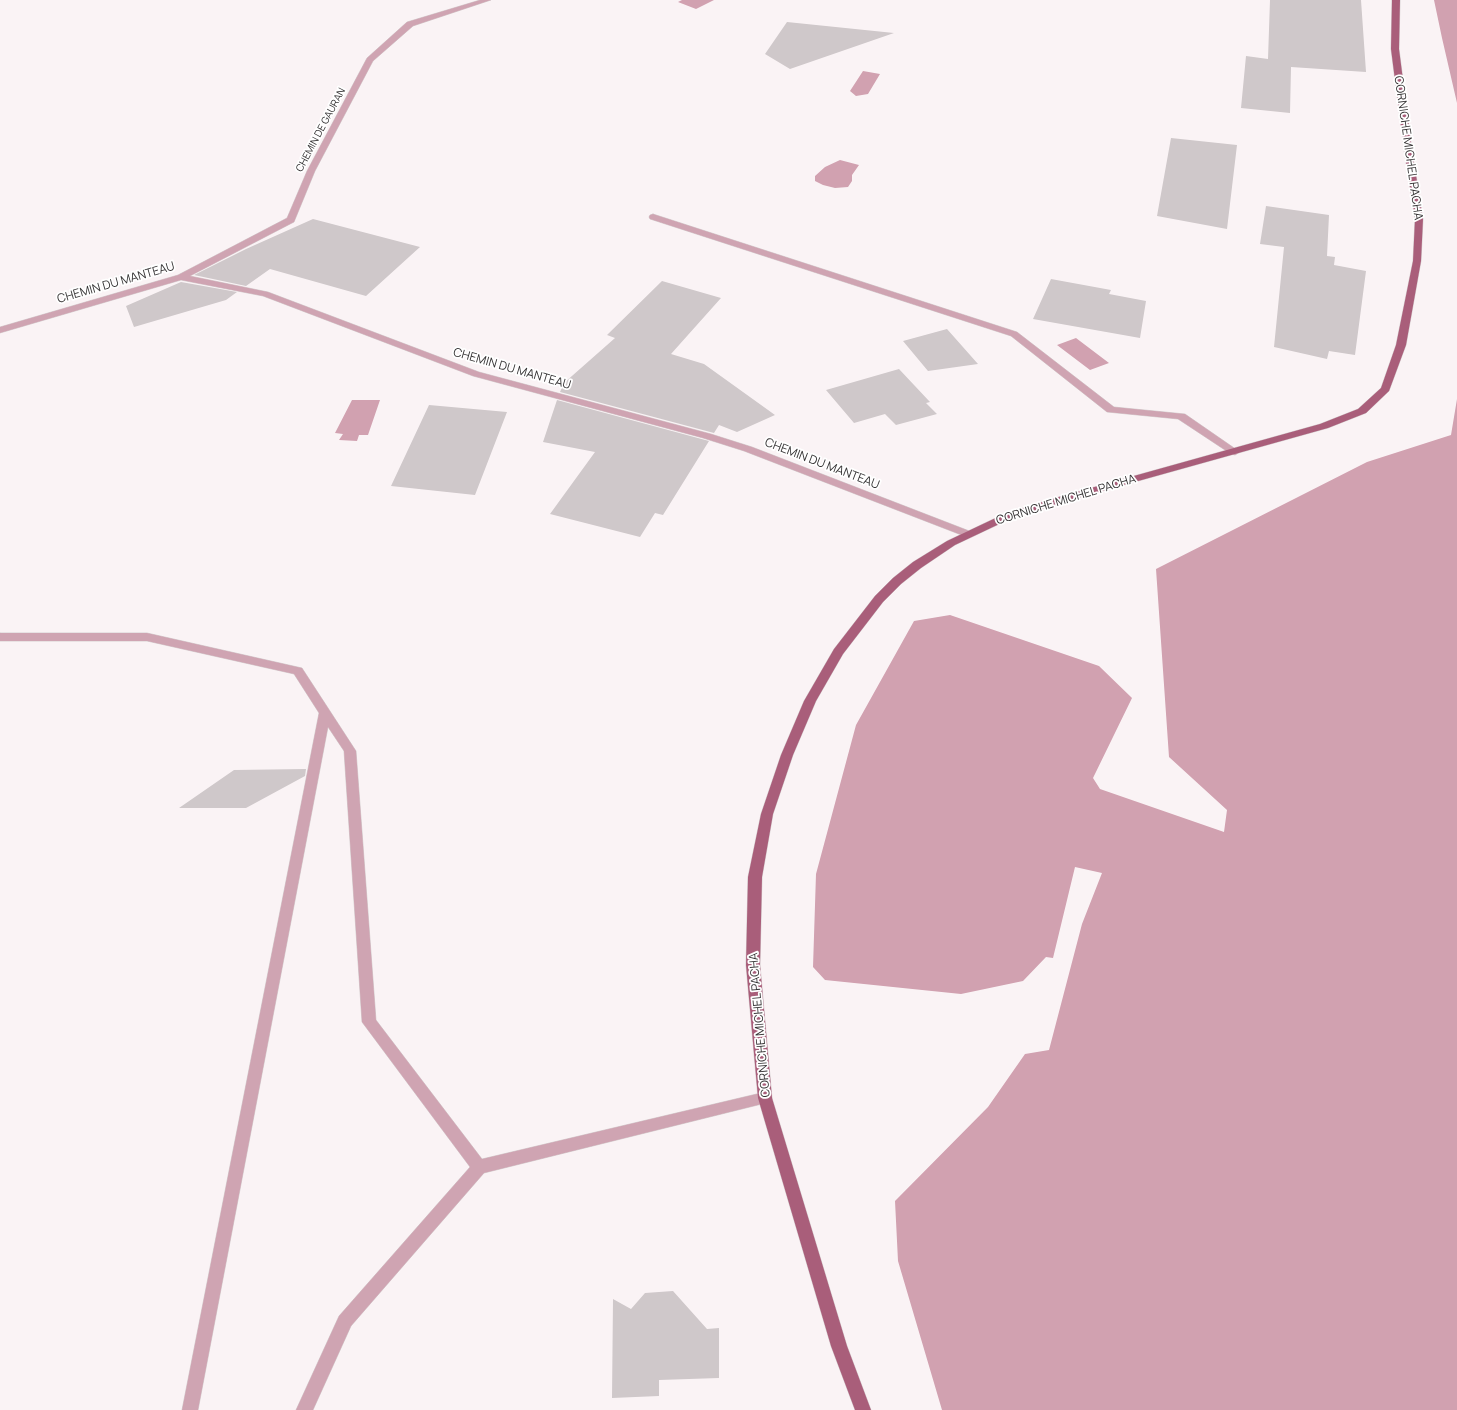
<!DOCTYPE html>
<html>
<head>
<meta charset="utf-8">
<style>
  body { margin:0 }
  canvas { display:block; background:#faf3f5 }
</style>
</head>
<body>
<canvas width="1457" height="1410"></canvas>
<script>
const ctx = document.querySelector('canvas').getContext('2d');
ctx.lineJoin = 'round';
function fillPath(path, color) {
  ctx.fillStyle = color;
  ctx.fill(path, 'evenodd');
}
function poly(rows) {
  const path = new Path2D();
  for (const r of rows) {
    path.moveTo(r[0], r[1]);
    for (let i = 2; i < r.length; i += 2) path.lineTo(r[i], r[i + 1]);
  }
  return path;
}
function stroke(path, color, width, dash) {
  ctx.strokeStyle = color;
  ctx.lineWidth = width;
  ctx.lineCap = dash ? 'butt' : 'round';
  ctx.setLineDash(dash || []);
  ctx.stroke(path);
}
function write(font, color, halo, rows, align = 'center') {
  ctx.font = font + ' Manrope,sans-serif';
  ctx.lineWidth = 3.5;
  ctx.setLineDash([]);
  ctx.textBaseline = 'middle';
  ctx.strokeStyle = halo;
  ctx.fillStyle = color;
  for (const [text, x, y, turn = 0] of rows) {
    ctx.save();
    ctx.translate(x, y);
    ctx.rotate((+turn || 0) * Math.PI / 180);
    ctx.textAlign = isNaN(turn) ? turn : align;
    if (halo) ctx.strokeText(text, 0, 0);
    ctx.fillText(text, 0, 0);
    ctx.restore();
  }
}
fillPath(poly([
  [682,0,714,0,696,9,678,2],
  [1434,0,1457,0,1457,103,1442,38],
  [863,71,880,74,868,94,856,96,850,91],
  [840,160,859,165,852,175,852,181,848,187,835,188,823,185,815,181,815,176,825,167],
  [1076,338,1109,363,1090,370,1057,345],
  [1457,399,1457,1410,942,1410,898,1261,895,1201,988,1107,1025,1054,1049,1050,1082,924,1102,873,1075,867,1053,958,1046,957,1023,981,961,994,825,980,813,967,816,874,856,725,914,621,950,615,1099,666,1132,698,1093,778,1100,789,1224,832,1227,810,1169,757,1156,569,1367,462,1451,435],
  [352,400,380,400,368,435,359,435,357,441,339,440,343,434,335,433]
]), '#d1a1b0');
fillPath(poly([
  [1270,0,1361,0,1366,72,1291,67,1290,113,1241,108,1246,56,1268,59],
  [787,22,894,33,790,69,765,54],
  [1171,138,1237,145,1227,229,1157,216],
  [1266,206,1329,215,1327,256,1335,257,1334,265,1366,271,1355,355,1329,351,1327,359,1274,347,1284,247,1260,244],
  [313,219,420,247,366,296,270,269,246,286,194,275,246,249],
  [1051,279,1111,290,1109,294,1146,301,1140,338,1033,319],
  [662,281,721,298,671,354,704,364,775,415,737,432,719,425,714,433,560,392,564,383,615,338,607,335],
  [181,282,237,292,226,300,134,327,126,306],
  [947,329,978,364,928,371,903,341],
  [899,369,930,402,926,403,937,414,896,425,885,414,854,423,826,390],
  [557,400,709,441,663,515,655,513,640,537,550,514,595,452,543,442],
  [429,405,507,412,475,495,391,486],
  [306,769,305,776,246,808,179,808,234,770],
  [673,1291,707,1329,719,1328,719,1378,659,1380,659,1396,612,1398,613,1299,631,1309,645,1293]
]), '#cfc8ca');
const minor = poly([
  [480,0,491,0,413,26,373,61,315,171,294,222,190,276,268,292,479,372,711,434,752,447,972,532,973,534,972,536,964,536,744,451,703,438,473,376,263,296,181,280,0,333,0,327,178,275,287,218,307,171,367,58,407,22,480,0],
  [653,214,1017,332,1114,407,1185,414,1240,452,1235,455,1231,454,1178,419,1107,412,1011,336,650,219,649,217,650,215,653,214],
  [0,633,147,633,302,668,356,751,376,1020,482,1159,765,1092,770,1094,772,1098,770,1102,484,1173,351,1326,313,1410,296,1410,339,1316,470,1167,362,1022,344,751,328,727,198,1410,182,1410,319,713,294,674,147,641,0,641,0,633]
]);
const major = poly([
  [1392,0,1400,0,1399,49,1412,150,1423,219,1421,261,1406,345,1389,391,1366,413,1328,428,1063,502,1012,518,955,545,921,568,901,584,883,602,843,654,816,701,793,755,773,814,762,877,760,965,772,1098,847,1346,871,1410,855,1410,831,1346,758,1098,746,965,748,877,761,814,781,755,804,701,834,649,875,596,893,578,913,562,947,541,1004,514,1055,498,1320,424,1358,409,1381,388,1396,345,1413,261,1415,219,1404,150,1391,49,1392,0]
]);
stroke(minor, '#d7d1d2', 1);
stroke(major, '#d7d1d2', 1);
fillPath(minor, '#cfa4b2');
fillPath(major, '#a95e7a');
write('10px', '#363435', '#fff', [
  ["CHEMIN DE GAURAN",321,130,-62]
]);
write('12px', '#363435', '#fff', [
  ["CORNICHE MICHEL PACHA",1408,148,82],
  ["CHEMIN DU MANTEAU",116,283,-16],
  ["CHEMIN DU MANTEAU",512,369,16],
  ["CHEMIN DU MANTEAU",822,464,21],
  ["CORNICHE MICHEL PACHA",1066,500,-17],
  ["CORNICHE MICHEL PACHA",760,1025,-95]
]);
</script>
</body>
</html>
